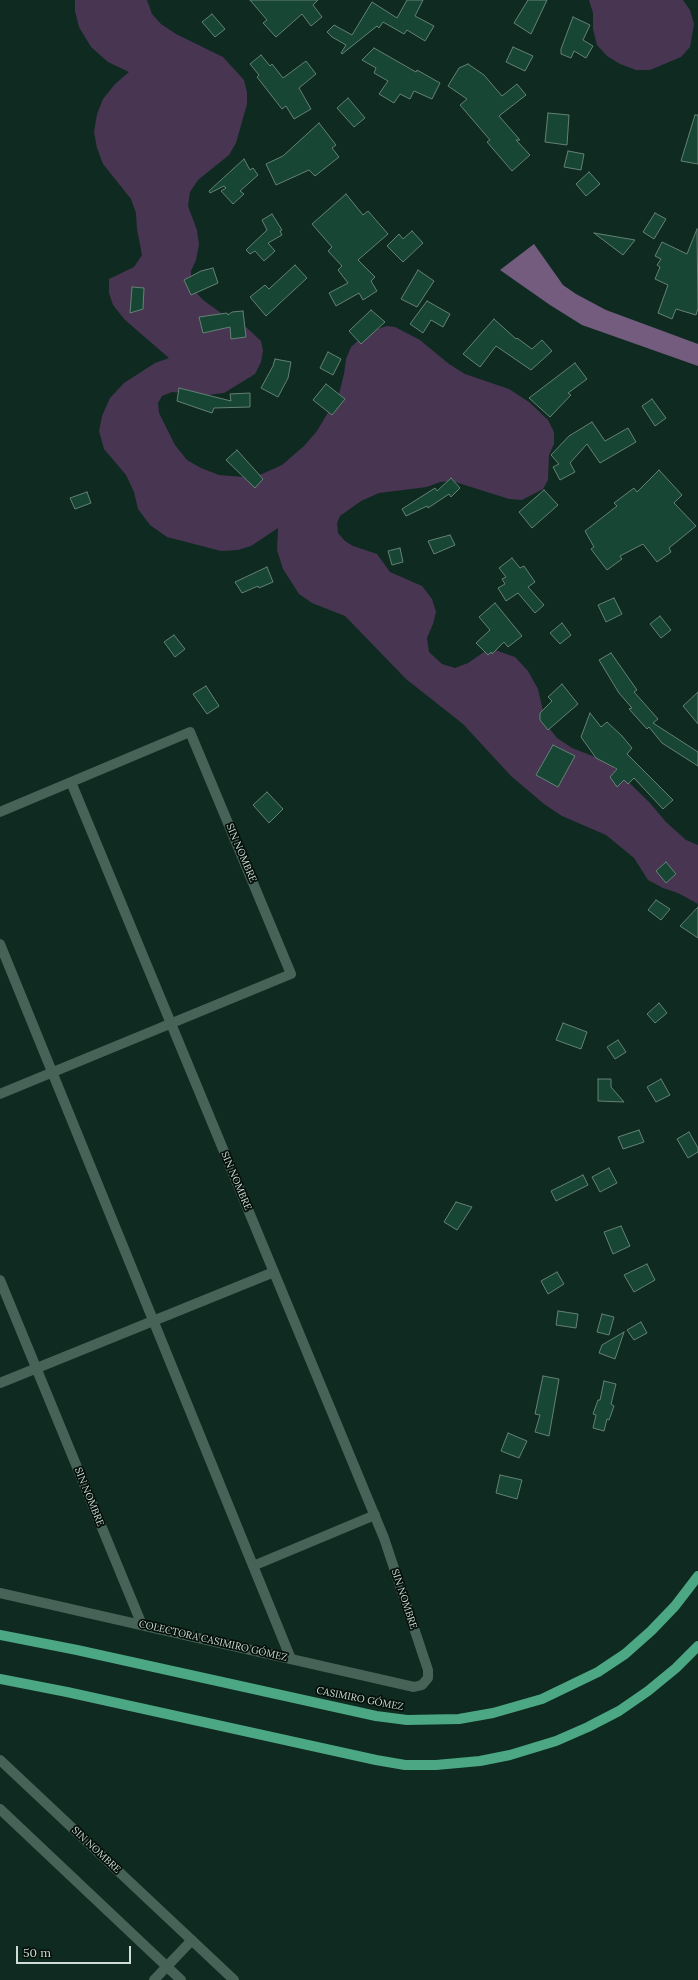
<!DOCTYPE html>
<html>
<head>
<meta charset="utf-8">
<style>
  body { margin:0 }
  #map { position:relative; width:698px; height:1980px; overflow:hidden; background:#0f2a20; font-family:Lora,serif }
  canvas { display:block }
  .scale { position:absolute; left:16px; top:1946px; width:115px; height:18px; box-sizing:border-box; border:2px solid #ceddd6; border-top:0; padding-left:5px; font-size:12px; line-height:14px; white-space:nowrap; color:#ceddd6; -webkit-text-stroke:3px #05100b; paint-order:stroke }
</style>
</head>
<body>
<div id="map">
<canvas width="698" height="1980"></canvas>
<div class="scale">50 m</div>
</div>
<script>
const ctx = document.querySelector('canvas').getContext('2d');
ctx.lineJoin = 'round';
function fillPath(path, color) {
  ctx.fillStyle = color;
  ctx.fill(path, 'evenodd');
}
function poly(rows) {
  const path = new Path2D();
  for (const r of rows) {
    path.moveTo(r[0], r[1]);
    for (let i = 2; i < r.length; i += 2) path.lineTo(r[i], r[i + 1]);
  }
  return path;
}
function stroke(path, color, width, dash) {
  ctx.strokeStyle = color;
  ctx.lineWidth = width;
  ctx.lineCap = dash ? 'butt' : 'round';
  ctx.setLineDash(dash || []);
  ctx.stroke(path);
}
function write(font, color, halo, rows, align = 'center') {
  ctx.font = font + ' Lora,serif';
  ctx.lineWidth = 3.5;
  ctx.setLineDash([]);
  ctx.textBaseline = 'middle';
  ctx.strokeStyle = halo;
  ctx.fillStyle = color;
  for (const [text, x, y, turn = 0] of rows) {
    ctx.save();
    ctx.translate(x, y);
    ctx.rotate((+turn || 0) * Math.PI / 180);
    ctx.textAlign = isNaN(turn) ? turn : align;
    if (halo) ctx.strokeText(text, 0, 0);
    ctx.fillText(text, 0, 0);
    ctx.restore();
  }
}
fillPath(poly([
  [75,0,147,0,152,14,161,24,176,34,223,57,244,80,247,92,247,104,236,143,229,155,198,180,190,192,188,206,197,230,199,245,196,260,191,271,191,280,195,291,203,300,228,318,247,328,261,341,263,351,261,362,255,374,224,393,208,395,172,392,162,396,158,403,159,413,175,445,187,460,201,468,219,475,243,477,262,474,282,465,304,446,317,431,339,394,344,374,346,359,351,347,361,338,377,329,387,326,395,327,420,340,449,364,465,374,509,389,529,402,548,420,554,432,554,444,549,455,548,480,543,489,522,500,509,499,452,481,440,482,427,487,379,493,361,501,340,516,337,523,338,533,345,541,353,546,377,554,390,572,422,586,432,599,436,612,433,624,427,638,429,652,442,664,455,668,468,663,484,652,495,650,515,657,528,671,538,689,546,724,557,738,572,748,608,762,650,803,666,822,686,840,698,845,698,904,678,893,663,888,648,880,634,858,606,835,562,816,544,804,511,776,463,724,406,679,345,616,312,603,299,594,283,569,277,550,278,528,251,546,238,550,221,551,167,537,150,525,138,509,134,492,126,475,104,449,99,431,102,416,110,398,124,383,155,363,169,358,125,320,113,305,109,293,109,279,134,267,142,255,137,229,136,213,131,199,103,164,97,148,94,132,97,114,103,99,115,84,129,72,108,62,91,47,79,27,75,11],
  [589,0,683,0,690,10,694,24,690,47,681,57,650,70,636,70,620,64,607,56,597,45,593,29,593,13]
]), '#483551');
fillPath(poly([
  [534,244,563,285,576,294,606,310,698,344,698,366,582,325,550,305,500,270]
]), '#735c7e');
const building = poly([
  [250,0,318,0,313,5,322,17,311,26,302,14,276,37,263,23,267,20,250,0],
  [407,0,423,0,415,16,434,26,425,41,407,30,404,34,383,22,379,28,377,26,342,54,341,53,346,45,332,37,327,32,334,25,352,35,372,2,397,18,407,0],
  [528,0,547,0,531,34,514,23,528,0],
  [212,14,225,29,215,37,202,22,212,14],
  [573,17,590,25,583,40,593,46,586,58,574,51,571,58,561,54,561,49,573,17],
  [513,47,533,56,525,71,506,62,513,47],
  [374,48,416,72,417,70,440,83,432,99,414,91,410,99,400,94,394,103,379,94,388,81,374,73,376,68,362,60,374,48],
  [261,55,270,66,272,64,283,78,306,61,316,74,299,88,311,109,294,119,286,106,282,109,257,77,259,75,250,64,261,55],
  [468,64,484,75,502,96,517,84,526,95,499,116,520,140,516,140,530,155,512,171,487,142,490,140,460,105,467,99,448,86,459,68,468,64],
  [348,98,365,118,354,127,337,108,348,98],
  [548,113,569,115,567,145,545,142,548,113],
  [695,115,698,115,698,164,681,161,695,115],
  [319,123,336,145,332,148,339,157,315,176,309,170,276,185,266,164,283,156,319,123],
  [568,151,584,154,581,170,564,167,568,151],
  [244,159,250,170,253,168,258,175,240,191,244,194,233,204,221,191,226,188,224,186,210,193,209,191,244,159],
  [589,172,600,184,586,196,576,184,589,172],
  [346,194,363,215,368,211,388,234,358,260,375,277,371,281,377,291,363,300,359,293,336,306,329,293,348,283,338,270,342,266,328,251,332,247,312,224,346,194],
  [655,213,666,219,654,239,643,232,655,213],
  [272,214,282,230,280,231,282,235,268,243,275,251,264,261,255,251,250,254,246,250,267,230,262,220,272,214],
  [697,229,698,308,696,315,676,309,672,319,658,313,668,285,655,279,660,267,657,265,661,259,655,256,662,242,687,254,697,229],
  [412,231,423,243,403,262,387,246,399,234,403,239,412,231],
  [594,233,635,240,623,255,594,233],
  [295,265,307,278,266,316,250,297,265,285,269,289,295,265],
  [213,268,218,283,191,295,184,280,201,271,213,268],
  [418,270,434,281,417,307,401,299,418,270],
  [132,287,144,288,143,309,130,313,132,287],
  [427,301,450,314,443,327,431,320,423,333,410,324,427,301],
  [371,310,385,322,361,344,349,331,371,310],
  [243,311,246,337,231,339,230,327,203,333,199,317,227,313,228,315,232,312,243,311],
  [494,319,516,339,517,338,532,349,542,340,552,351,531,370,496,346,480,367,463,354,494,319],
  [328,352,341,359,333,375,320,368,328,352],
  [275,359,291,362,288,378,278,397,261,388,273,366,275,359],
  [575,363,587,379,568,393,571,395,550,417,529,398,575,363],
  [326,384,345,399,332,415,313,400,326,384],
  [179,388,231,401,230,394,250,393,250,407,214,408,212,413,177,401,179,388],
  [652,399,666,418,655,426,642,406,652,399],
  [592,422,605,441,628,428,636,442,600,463,587,444,570,463,575,472,560,480,553,467,559,464,551,455,569,436,592,422],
  [237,450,263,479,255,488,226,460,237,450],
  [659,470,682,495,674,503,696,526,669,548,671,552,657,562,643,544,620,556,622,559,607,570,591,549,594,547,585,531,617,506,614,503,634,488,637,492,659,470],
  [451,478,460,488,451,497,449,494,428,508,427,506,406,516,402,509,435,488,437,491,451,478],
  [544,490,558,505,532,528,519,512,544,490],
  [87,492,91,503,75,509,70,498,87,492],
  [450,535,455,545,434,554,428,541,450,535],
  [400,548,403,562,392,565,388,551,400,548],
  [512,558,520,568,524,566,535,582,528,587,544,605,535,613,518,593,506,601,498,588,505,584,502,579,506,577,499,568,512,558],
  [267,567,273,582,259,588,258,586,242,593,235,582,267,567],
  [614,598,622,614,606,622,598,605,614,598],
  [495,603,522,636,508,647,504,642,492,654,491,652,488,655,476,643,490,630,479,617,495,603],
  [660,616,671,630,661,638,650,624,660,616],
  [562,623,571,635,560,644,550,633,562,623],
  [174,635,185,649,175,657,164,642,174,635],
  [611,653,637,690,634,692,658,719,653,723,698,752,698,766,662,743,649,727,647,729,629,709,632,708,619,693,599,660,611,653],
  [562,684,578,704,548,730,540,720,540,713,552,701,548,697,562,684],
  [206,686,219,706,207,714,193,694,206,686],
  [698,692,698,724,683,706,698,692],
  [590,713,601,727,607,722,622,736,632,748,627,754,673,800,663,809,634,778,628,784,624,780,617,787,610,777,617,769,596,758,581,737,590,713],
  [553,745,575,756,558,787,536,775,553,745],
  [267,792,283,809,269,823,253,805,267,792],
  [666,862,676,874,666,883,656,871,666,862],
  [656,900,670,909,661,920,648,910,656,900],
  [698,907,698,938,680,926,698,907],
  [659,1003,667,1013,655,1023,647,1014,659,1003],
  [563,1023,587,1032,581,1049,556,1040,563,1023],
  [618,1040,626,1052,615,1059,607,1047,618,1040],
  [598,1079,611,1079,611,1087,624,1102,598,1101,598,1079],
  [661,1079,670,1095,656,1102,647,1087,661,1079],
  [639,1130,644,1142,623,1149,618,1137,639,1130],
  [689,1132,698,1148,698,1152,688,1158,677,1139,689,1132],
  [609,1168,617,1183,600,1192,592,1177,609,1168],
  [583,1175,588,1185,556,1201,551,1191,583,1175],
  [456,1202,472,1207,457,1230,444,1222,456,1202],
  [621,1226,630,1246,613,1254,604,1232,621,1226],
  [647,1264,655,1280,634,1292,624,1275,647,1264],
  [557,1272,564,1284,548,1294,541,1281,557,1272],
  [558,1311,578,1314,576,1328,556,1325,558,1311],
  [602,1314,614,1317,609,1335,597,1332,602,1314],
  [641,1322,647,1333,634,1340,627,1330,641,1322],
  [624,1332,615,1359,599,1353,602,1345,624,1332],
  [543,1376,559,1379,549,1436,535,1432,540,1415,535,1414,543,1376],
  [604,1381,616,1384,611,1404,614,1406,609,1420,607,1419,604,1431,593,1428,596,1415,593,1414,598,1400,600,1400,604,1381],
  [508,1433,527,1441,519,1458,501,1451,508,1433],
  [500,1475,522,1480,517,1499,496,1493,500,1475]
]);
fillPath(building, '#184635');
stroke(building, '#658175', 1);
stroke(poly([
  [0,812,190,732,291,974,0,1094],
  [0,944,291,1659],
  [0,1280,142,1625],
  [0,1383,274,1272],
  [253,1566,375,1515],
  [0,1593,414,1687,422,1685,428,1678,428,1670,384,1538,71,782],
  [0,1760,234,1980],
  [0,1809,181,1980],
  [154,1980,192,1940]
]), '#476256', 10);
stroke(poly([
  [0,1635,77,1650,376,1716,407,1720,459,1719,493,1713,542,1699,598,1672,625,1654,651,1631,675,1606,698,1576],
  [0,1679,67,1692,376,1760,405,1765,436,1765,480,1761,510,1755,556,1741,588,1727,619,1711,648,1691,676,1668,698,1646]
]), '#4ca785', 10);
write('10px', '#ceddd6', '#05100b', [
  ["SIN NOMBRE",241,853,67],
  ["SIN NOMBRE",236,1181,67],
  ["SIN NOMBRE",89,1497,68],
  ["SIN NOMBRE",404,1599,72],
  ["COLECTORA CASIMIRO GÓMEZ",213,1641,13],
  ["CASIMIRO GÓMEZ",360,1699,11],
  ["SIN NOMBRE",96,1850,43]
]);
</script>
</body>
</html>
